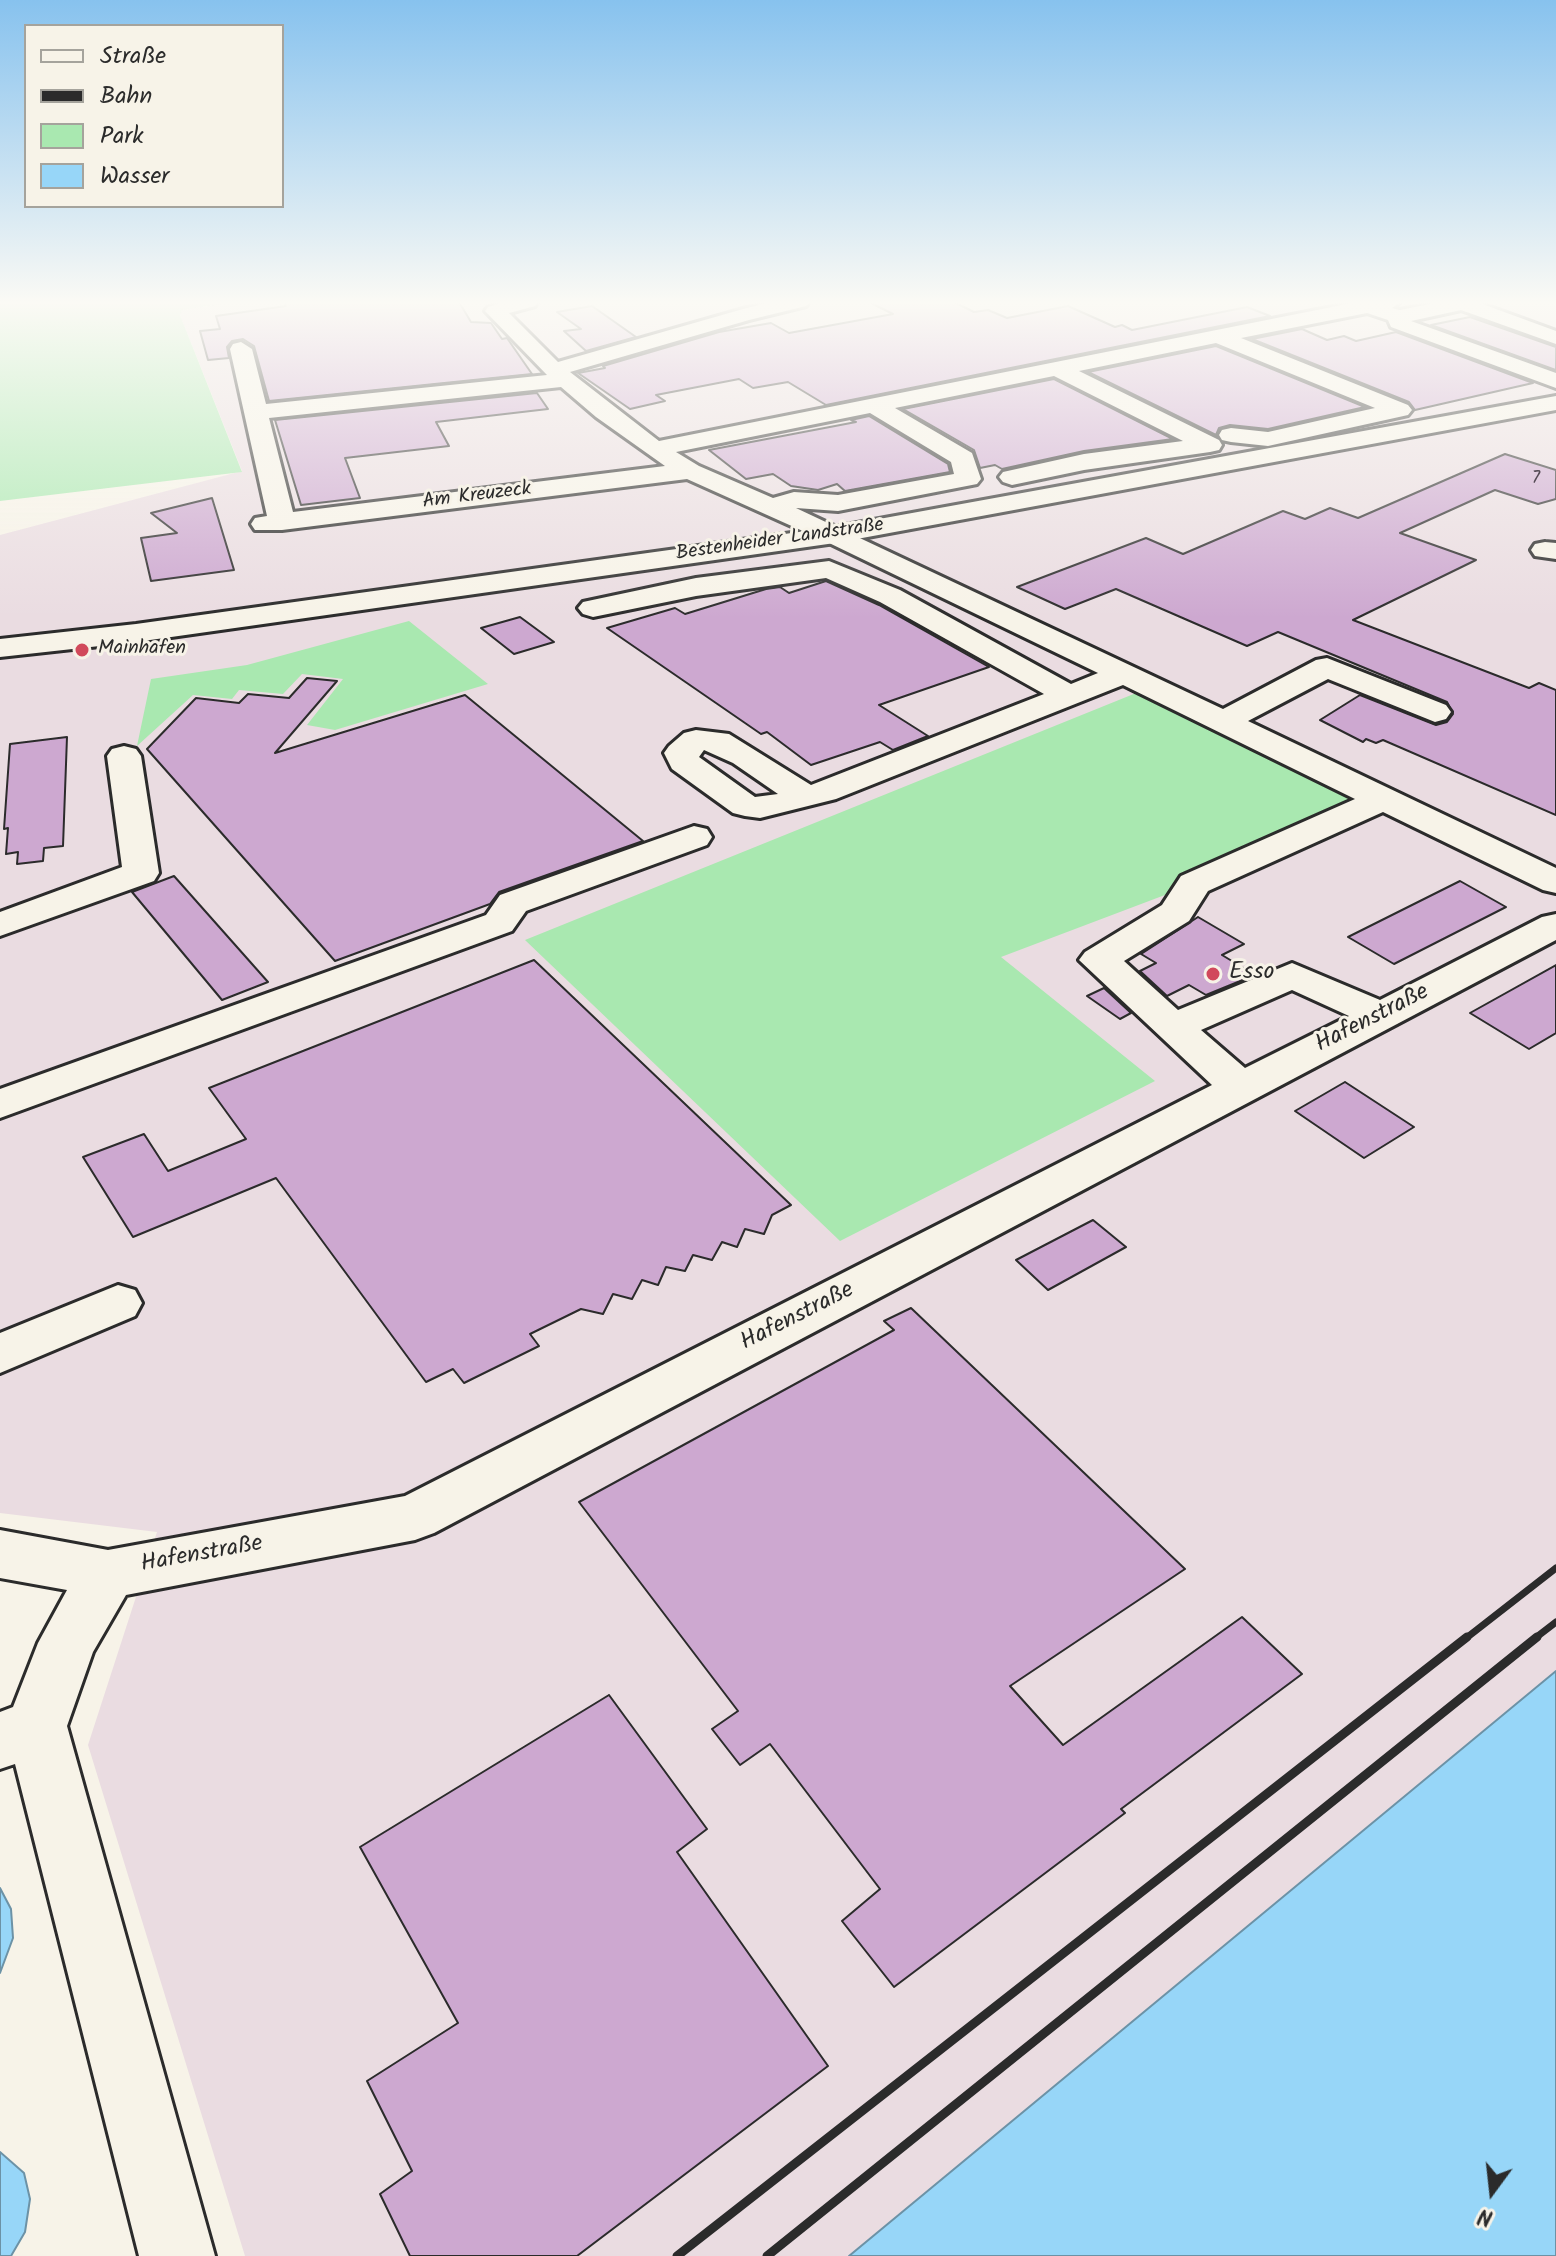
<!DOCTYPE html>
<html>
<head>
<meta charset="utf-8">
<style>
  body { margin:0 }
  #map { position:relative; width:1556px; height:2256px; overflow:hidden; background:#f7f3e8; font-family:Kalam,sans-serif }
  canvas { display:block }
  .legend { position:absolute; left:24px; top:24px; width:260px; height:184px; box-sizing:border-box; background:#f7f3e8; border:2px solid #a5a39c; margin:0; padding:10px 14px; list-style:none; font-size:24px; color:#2b2b2b }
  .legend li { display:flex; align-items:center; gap:16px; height:40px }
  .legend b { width:40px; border:2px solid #a5a39c }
  .north { position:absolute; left:1452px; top:2152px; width:80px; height:80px; -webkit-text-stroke:6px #f7f3e8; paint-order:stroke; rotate:195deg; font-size:22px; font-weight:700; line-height:32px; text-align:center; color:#2b2b2b }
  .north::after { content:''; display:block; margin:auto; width:28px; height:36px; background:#2b2b2b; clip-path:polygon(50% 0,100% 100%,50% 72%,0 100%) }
</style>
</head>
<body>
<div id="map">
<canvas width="1556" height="2256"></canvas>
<ul class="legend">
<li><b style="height:10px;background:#f7f3e8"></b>Straße</li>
<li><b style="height:10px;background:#2b2b2b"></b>Bahn</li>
<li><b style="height:22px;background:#a9e8b0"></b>Park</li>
<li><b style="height:22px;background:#97d6f8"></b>Wasser</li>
</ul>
<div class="north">N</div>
</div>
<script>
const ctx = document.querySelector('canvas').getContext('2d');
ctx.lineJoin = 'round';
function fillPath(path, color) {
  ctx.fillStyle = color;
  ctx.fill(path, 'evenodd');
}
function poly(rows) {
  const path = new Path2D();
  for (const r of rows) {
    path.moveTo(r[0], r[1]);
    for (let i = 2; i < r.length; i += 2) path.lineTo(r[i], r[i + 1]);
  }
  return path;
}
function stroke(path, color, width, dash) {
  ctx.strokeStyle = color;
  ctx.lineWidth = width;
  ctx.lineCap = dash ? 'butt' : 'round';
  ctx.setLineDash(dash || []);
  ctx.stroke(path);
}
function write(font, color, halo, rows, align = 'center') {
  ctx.font = font + ' Kalam,sans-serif';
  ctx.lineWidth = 6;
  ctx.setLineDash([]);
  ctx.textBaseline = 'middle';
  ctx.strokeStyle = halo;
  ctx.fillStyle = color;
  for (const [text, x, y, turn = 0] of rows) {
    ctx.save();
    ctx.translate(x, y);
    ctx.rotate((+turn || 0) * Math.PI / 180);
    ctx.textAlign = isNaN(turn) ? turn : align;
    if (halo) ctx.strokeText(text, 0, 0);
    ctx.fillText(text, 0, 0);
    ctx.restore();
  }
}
fillPath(poly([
  [234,302,1556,302,1556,1671,849,2256,245,2256,88,1745,157,1532,0,1513,0,535,242,471,180,315,182,310]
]), '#eadce1');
fillPath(poly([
  [0,302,234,302,182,310,180,315,242,472,0,501],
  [409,621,488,684,335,730,307,725,343,679,302,674,283,694,239,690,232,699,193,695,137,746,151,679,247,665],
  [1151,687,1358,795,1194,884,1001,957,1155,1081,840,1241,525,940]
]), '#a9e8b0');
const water = poly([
  [1556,1671,1556,2256,849,2256,1556,1671],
  [0,1888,11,1909,13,1938,0,1973,0,1888],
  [0,2152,24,2173,30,2199,25,2232,11,2256,0,2256,0,2152]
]);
fillPath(water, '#97d6f8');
stroke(water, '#6c92a6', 2);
const building = poly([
  [284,302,459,302,471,322,491,323,502,339,507,338,532,374,269,401,254,346,243,339,232,341,227,347,229,358,208,360,200,331,220,329,216,316,286,306,284,302],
  [869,302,954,302,974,312,988,310,1007,318,1068,306,1115,327,1122,325,1132,330,1247,307,1270,316,826,405,788,382,753,388,739,379,656,395,665,401,630,409,578,373,605,368,603,366,719,332,771,323,789,333,893,314,869,302],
  [592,306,636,337,586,351,564,331,581,329,557,312,592,306],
  [1470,317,1556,347,1556,370,1431,325,1470,317],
  [1302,329,1327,340,1344,336,1356,341,1396,332,1533,383,1415,410,1409,402,1252,339,1302,329],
  [1216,346,1365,407,1268,429,1230,425,1219,428,1216,435,1088,372,1216,346],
  [1054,379,1173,439,1084,451,1002,469,995,465,980,468,974,450,903,409,1054,379],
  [537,393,548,409,436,422,449,446,345,458,360,498,301,505,275,420,537,393],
  [869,416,948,464,950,472,845,491,837,484,818,490,791,486,773,474,746,479,709,450,856,422,851,420,869,416],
  [1505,454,1556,470,1556,499,1538,504,1495,490,1400,533,1476,560,1353,620,1529,688,1539,683,1556,690,1556,815,1383,740,1376,743,1366,739,1363,742,1320,720,1360,695,1436,725,1447,722,1453,714,1447,702,1278,632,1247,646,1116,589,1065,609,1017,587,1146,538,1183,554,1283,511,1305,519,1330,508,1358,518,1505,454],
  [212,498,234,570,151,581,141,538,177,533,151,513,212,498],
  [826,581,879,605,989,667,879,705,928,736,893,750,880,742,811,765,767,732,761,734,607,628,675,608,685,614,766,589,780,587,789,593,826,581],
  [520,617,554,642,514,654,481,628,520,617],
  [307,678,337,681,275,753,465,695,643,841,499,892,490,904,335,961,147,749,196,698,239,703,248,694,289,698,307,678],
  [67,737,63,846,44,848,43,861,17,864,18,852,6,854,8,828,4,829,10,744,67,737],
  [174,876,268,982,222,1000,132,892,174,876],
  [1460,881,1506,907,1394,964,1348,937,1460,881],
  [1198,917,1244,944,1222,955,1255,975,1206,995,1189,985,1167,996,1140,971,1156,963,1141,954,1198,917],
  [534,960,791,1205,772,1215,764,1234,745,1229,737,1247,722,1242,712,1260,693,1255,685,1271,666,1267,658,1285,642,1280,632,1299,613,1294,603,1314,581,1309,530,1334,539,1346,464,1383,453,1369,426,1382,276,1178,133,1237,83,1157,144,1134,168,1171,246,1139,209,1088,534,960],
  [1556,965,1556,1033,1529,1049,1470,1013,1556,965],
  [1104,988,1131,1013,1120,1019,1087,996,1104,988],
  [1345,1082,1414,1127,1364,1158,1295,1111,1345,1082],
  [1093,1220,1126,1247,1048,1290,1016,1260,1093,1220],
  [911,1308,1185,1569,1010,1686,1063,1745,1242,1617,1302,1674,1121,1809,1125,1813,894,1987,842,1921,880,1889,770,1744,740,1765,712,1729,738,1711,579,1502,894,1330,884,1321,911,1308],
  [609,1695,707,1829,677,1852,828,2066,577,2256,410,2256,380,2194,412,2171,367,2081,458,2023,360,1847,609,1695]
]);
fillPath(building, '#cda8d0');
stroke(building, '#2b2b2b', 2);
const minor = poly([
  [504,302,538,302,535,306,509,313,558,362,743,309,771,302,809,302,806,306,749,320,570,372,659,441,1357,302,1400,302,1392,308,1400,310,1440,302,1477,302,1556,331,1556,344,1461,310,1411,321,1556,373,1556,388,1391,327,1388,320,1367,313,1241,338,1408,405,1412,410,1408,415,1268,446,1231,442,1222,440,1219,435,1222,430,1231,428,1268,432,1375,408,1216,343,1079,371,1219,440,1222,445,1219,450,1210,452,1084,470,1012,485,1003,482,999,477,1003,472,1084,454,1183,441,1054,376,895,408,972,453,981,479,977,484,838,511,796,508,1223,709,1316,660,1327,658,1446,705,1451,712,1446,719,1435,722,1328,679,1248,721,1556,868,1556,893,1543,890,1383,812,1208,891,1189,921,1124,961,1178,1010,1292,963,1380,1000,1542,917,1556,914,1556,940,434,1533,415,1540,126,1595,93,1652,67,1726,215,2256,139,2256,15,1764,0,1769,0,1712,13,1707,38,1643,67,1590,0,1578,0,1530,108,1550,405,1496,1212,1085,1079,960,1085,952,1162,905,1181,876,1355,799,1123,685,836,799,760,818,745,816,733,813,672,769,664,753,669,746,684,733,696,730,729,734,811,785,1044,694,880,602,826,578,696,596,593,617,583,614,578,608,583,602,696,578,829,561,900,590,1071,684,1098,673,825,541,687,479,282,530,255,530,251,524,255,518,267,516,230,349,233,344,241,342,252,349,266,404,547,375,485,311,488,307,504,302],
  [561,387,596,417,665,466,293,512,269,418,561,387],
  [870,413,951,462,954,474,838,495,794,492,773,498,699,466,676,452,870,413],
  [704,750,733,763,778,794,755,797,699,757,704,750],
  [1292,990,1349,1016,1245,1068,1201,1030,1292,990],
  [1545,542,1556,543,1556,559,1535,556,1531,550,1535,544,1545,542],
  [124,746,136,749,141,756,159,873,154,881,0,936,0,912,122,867,107,756,112,749,124,746],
  [694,826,707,829,712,837,707,845,526,911,512,931,0,1118,0,1089,486,915,500,895,694,826],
  [118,1285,135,1290,142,1303,135,1316,0,1373,0,1333,118,1285]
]);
const major = poly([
  [1556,396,1556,410,835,543,136,642,0,657,0,639,136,624,835,527,1556,396]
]);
stroke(minor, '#2b2b2b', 6);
stroke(major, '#2b2b2b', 6);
fillPath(minor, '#f7f3e8');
fillPath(major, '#f7f3e8');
stroke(poly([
  [1465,1639,1556,1568],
  [1534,1639,1556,1622]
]), '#2b2b2b', 7);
stroke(poly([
  [677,2256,1467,1637],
  [767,2256,1537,1637]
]), '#2b2b2b', 9);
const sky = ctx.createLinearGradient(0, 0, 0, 618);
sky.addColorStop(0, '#87c2ee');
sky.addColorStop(0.49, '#fbfaf5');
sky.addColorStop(1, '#fbfaf500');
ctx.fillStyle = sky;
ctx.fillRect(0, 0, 1556, 618);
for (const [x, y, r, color] of [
  [82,650,8,"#d1495b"],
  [1213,974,8,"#d1495b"]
]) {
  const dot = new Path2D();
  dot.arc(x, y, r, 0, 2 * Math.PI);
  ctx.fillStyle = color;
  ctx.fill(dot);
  stroke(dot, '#f7f3e8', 3);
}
write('18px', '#544a54', null, [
  ["7",1536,480]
]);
write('20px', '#2b2b2b', '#f7f3e8', [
  ["Am Kreuzeck",477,497,-7],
  ["Bestenheider Landstraße",780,541,-8]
]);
write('20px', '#2b2b2b', '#f7f3e8', [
  ["Mainhafen",98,650]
], 'left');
write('24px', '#2b2b2b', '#f7f3e8', [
  ["Esso",1229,974]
], 'left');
write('24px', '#2b2b2b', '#f7f3e8', [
  ["Hafenstraße",1373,1020,-27],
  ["Hafenstraße",798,1318,-27],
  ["Hafenstraße",202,1556,-10]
]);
</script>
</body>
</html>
